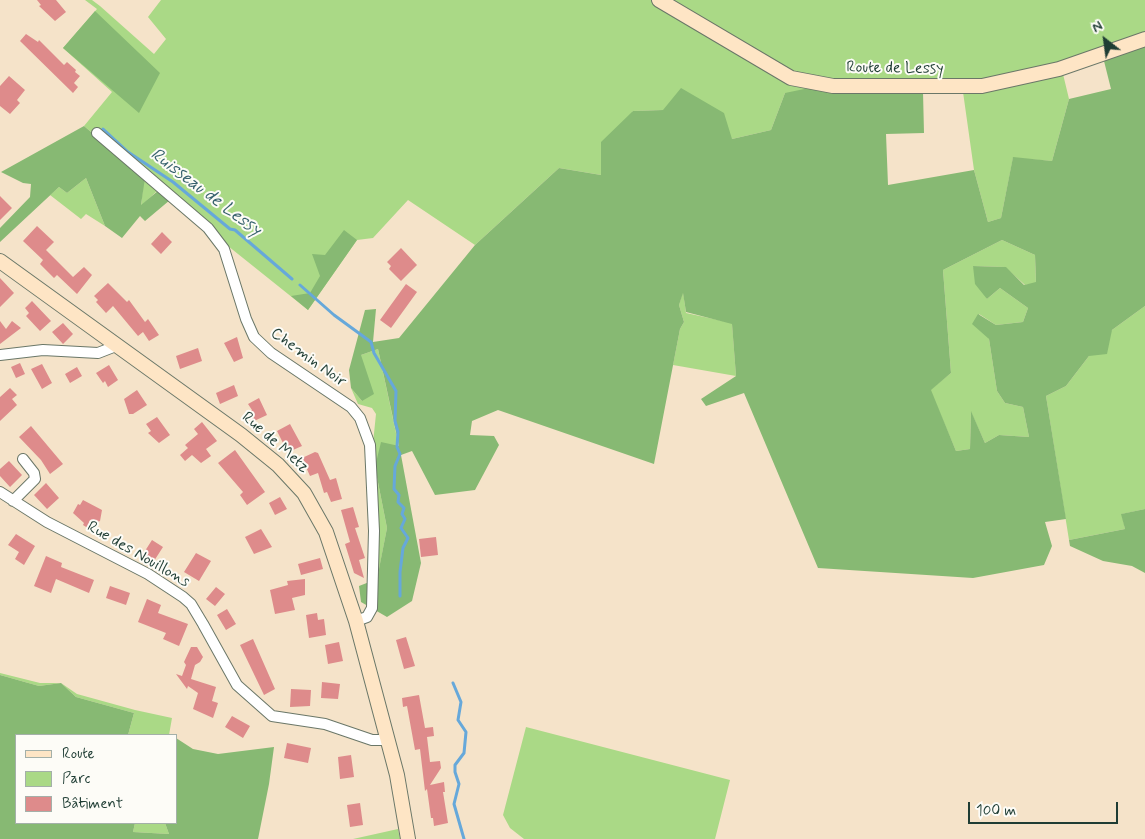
<!DOCTYPE html>
<html>
<head>
<meta charset="utf-8">
<style>
  body { margin:0 }
  #map { position:relative; width:1145px; height:839px; overflow:hidden; background:#f5e3c9; font-family:Mynerve,sans-serif }
  canvas { display:block }
  .legend { position:absolute; left:15px; top:734px; width:162px; height:90px; box-sizing:border-box; background:#fdfcf7; border:1px solid #a4b0a9; margin:0; padding:6px 9px; list-style:none; font-size:15px; color:#1f3d34 }
  .legend li { display:flex; align-items:center; gap:10px; height:25px }
  .legend b { width:25px; border:1px solid #a4b0a9 }
  .north { position:absolute; left:1080px; top:15px; width:50px; height:50px; -webkit-text-stroke:4px #fdfcf7; paint-order:stroke; rotate:330deg; font-size:14px; font-weight:700; line-height:20px; text-align:center; color:#1f3d34 }
  .north::after { content:''; display:block; margin:auto; width:18px; height:22px; background:#1f3d34; clip-path:polygon(50% 0,100% 100%,50% 72%,0 100%) }
  .scale { position:absolute; left:968px; top:802px; width:150px; height:22px; box-sizing:border-box; border:2px solid #1f3d34; border-top:0; padding-left:6px; font-size:15px; line-height:18px; white-space:nowrap; color:#1f3d34; -webkit-text-stroke:4px #fdfcf7; paint-order:stroke }
</style>
</head>
<body>
<div id="map">
<canvas width="1145" height="839"></canvas>
<ul class="legend">
<li><b style="height:6px;background:#fee5c5"></b>Route</li>
<li><b style="height:14px;background:#aad986"></b>Parc</li>
<li><b style="height:14px;background:#de8b8b"></b>Bâtiment</li>
</ul>
<div class="north">N</div>
<div class="scale">100 m</div>
</div>
<script>
const ctx = document.querySelector('canvas').getContext('2d');
ctx.lineJoin = 'round';
function fillPath(path, color) {
  ctx.fillStyle = color;
  ctx.fill(path, 'evenodd');
}
function poly(rows) {
  const path = new Path2D();
  for (const r of rows) {
    path.moveTo(r[0], r[1]);
    for (let i = 2; i < r.length; i += 2) path.lineTo(r[i], r[i + 1]);
  }
  return path;
}
function stroke(path, color, width, dash) {
  ctx.strokeStyle = color;
  ctx.lineWidth = width;
  ctx.lineCap = dash ? 'butt' : 'round';
  ctx.setLineDash(dash || []);
  ctx.stroke(path);
}
function write(font, color, halo, rows, align = 'center') {
  ctx.font = font + ' Mynerve,sans-serif';
  ctx.lineWidth = 4;
  ctx.setLineDash([]);
  ctx.textBaseline = 'middle';
  ctx.strokeStyle = halo;
  ctx.fillStyle = color;
  for (const [text, x, y, turn = 0] of rows) {
    ctx.save();
    ctx.translate(x, y);
    ctx.rotate((+turn || 0) * Math.PI / 180);
    ctx.textAlign = isNaN(turn) ? turn : align;
    if (halo) ctx.strokeText(text, 0, 0);
    ctx.fillText(text, 0, 0);
    ctx.restore();
  }
}
fillPath(poly([
  [85,0,92,0,100,6,154,54,166,39,148,17,161,0,1145,0,1145,46,1104,61,1103,55,1063,74,1069,99,1052,161,1013,158,1001,218,988,222,974,170,963,92,785,93,771,130,732,139,663,110,633,111,601,175,559,168,475,245,408,200,373,238,357,240,308,310,158,190,141,206,144,177,84,126,112,92,63,48,97,9],
  [86,178,105,226,86,214,81,219,50,195,59,187,67,193],
  [1002,240,1035,255,1036,283,1025,285,1005,267,973,266,987,299,1000,288,1028,308,1023,322,996,325,979,314,989,339,997,391,1005,403,1023,407,1029,437,999,435,985,443,971,412,970,449,956,451,930,390,951,373,943,270],
  [683,291,686,313,732,323,736,376,673,365,680,329,684,322,679,305],
  [1145,306,1145,509,1122,514,1125,529,1069,540,1046,396,1066,386,1089,356,1112,330],
  [378,349,399,447,375,467,387,528,377,580,373,443,376,414,372,408,358,404,351,388,362,401,361,355],
  [0,673,40,683,61,683,77,694,135,710,172,718,169,735,128,735,134,713,76,697,61,683,39,686,0,675],
  [526,727,730,780,715,839,524,839,510,828,503,815],
  [135,823,165,823,169,834,133,832],
  [398,829,400,839,353,839]
]), '#aad986');
fillPath(poly([
  [95,11,160,73,139,113,63,48],
  [1145,46,1145,306,1112,330,1107,354,1089,356,1066,386,1046,396,1066,519,1045,522,1052,546,1044,565,973,578,818,568,744,393,706,406,701,399,736,376,732,324,686,312,683,293,679,305,684,322,680,329,654,464,498,410,472,421,470,435,494,436,499,445,475,490,435,495,412,451,401,455,421,563,412,601,387,617,361,602,359,586,377,579,387,528,375,467,381,442,399,446,378,349,361,355,374,394,362,401,351,388,349,370,365,310,376,309,373,342,399,338,475,245,559,168,601,175,601,142,633,111,663,110,681,88,724,113,732,139,771,130,785,93,809,88,923,92,924,133,886,134,888,185,974,170,988,222,1001,218,1013,157,1052,161,1069,99,1111,89,1104,61],
  [1002,240,1035,255,1036,282,1024,285,1006,267,973,266,975,284,987,299,1000,288,1028,308,1023,322,996,325,978,314,972,324,989,339,997,391,1005,403,1023,407,1029,437,999,435,985,443,971,411,970,449,956,451,931,390,951,373,943,270],
  [84,126,145,178,141,205,159,190,170,200,145,221,140,216,122,238,105,226,86,178,67,193,59,187,0,242,0,228,30,197,31,184,23,183,1,172],
  [344,230,357,240,308,310,291,296,310,293,320,276,312,254,325,255],
  [1145,509,1145,573,1132,566,1103,561,1070,546,1069,540,1125,529,1121,514],
  [0,675,39,686,61,683,76,697,134,713,128,735,16,735,16,823,135,823,133,832,169,834,165,823,176,823,176,738,193,749,218,754,274,747,269,784,258,839,0,839]
]), '#87b973');
stroke(poly([
  [103,129,128,152,173,182,230,229,235,230,292,279],
  [300,285,334,315,371,342,374,353,396,391,395,421,398,432,397,447,400,454,395,466,394,489,399,495,398,502,404,508,402,514,405,519,401,528,408,538,403,548,400,572,400,596],
  [453,683,461,702,458,720,466,732,464,753,455,765,455,772,459,784,454,804,464,839]
]), '#66a8da', 3);
fillPath(poly([
  [37,0,56,0,66,12,55,21,39,6,41,5],
  [26,34,38,42,39,40,64,65,67,62,76,70,75,72,80,76,74,83,78,87,73,93,20,41],
  [9,76,25,90,17,100,20,103,10,114,0,106,0,86],
  [0,196,12,208,0,220],
  [37,226,54,242,46,250,73,277,84,267,92,275,77,294,57,275,54,278,40,264,43,260,23,241],
  [162,232,172,242,161,254,151,244],
  [401,248,417,265,401,281,389,269,391,266,387,262],
  [0,278,14,293,0,307],
  [108,283,127,302,129,300,145,322,148,319,159,335,149,341,143,332,138,336,113,306,106,313,96,302,98,300,94,296],
  [406,284,417,292,391,328,380,320],
  [32,301,51,321,40,331,26,316,29,313,25,308],
  [0,321,6,329,12,321,21,328,0,344],
  [63,323,73,334,63,344,52,332],
  [237,337,243,358,234,362,224,343],
  [198,348,202,361,180,369,176,356],
  [20,363,25,374,16,378,11,367],
  [42,364,52,383,42,389,31,369],
  [109,365,118,380,108,387,105,381,103,383,96,373],
  [77,367,82,376,70,383,65,374],
  [234,385,238,396,220,404,216,393],
  [10,388,17,395,12,399,17,405,0,421,0,397],
  [137,390,147,405,133,414,129,414,124,399],
  [259,398,267,415,252,422,248,413,252,410,248,404],
  [157,417,170,435,159,443,148,433,151,431,146,424],
  [202,422,217,441,206,449,211,456,201,463,192,455,185,461,180,455,188,448,185,445,198,434,194,429],
  [290,424,302,446,293,450,291,446,286,449,277,431],
  [31,426,63,464,50,474,41,460,19,437],
  [235,450,265,492,247,505,240,495,243,492,218,463],
  [315,452,318,453,330,480,336,478,342,499,331,502,327,492,324,493,318,473,310,476,302,458],
  [9,461,22,475,10,487,0,476,0,469],
  [46,483,59,498,47,509,34,495],
  [280,497,287,509,275,515,269,503],
  [83,500,102,510,100,521,95,523,91,530,83,525,84,523,73,513,78,504,80,505],
  [353,507,359,527,355,528,365,558,359,560,364,578,354,573,345,544,350,542,341,510],
  [261,529,272,547,254,554,245,537],
  [16,534,35,546,24,565,15,559,19,552,8,545],
  [436,537,438,555,421,557,419,539],
  [152,540,163,547,154,561,143,554],
  [196,553,211,561,199,581,184,572],
  [46,556,62,563,61,567,94,580,89,593,56,579,51,593,34,586],
  [320,558,323,569,301,575,298,564],
  [305,579,305,595,292,598,295,610,275,614,270,590,288,585,287,581],
  [110,586,130,593,126,605,106,598],
  [216,587,225,594,215,606,206,599],
  [147,599,161,605,158,613,188,624,179,646,163,639,166,633,138,622],
  [227,609,236,624,226,630,217,615],
  [317,613,318,620,324,619,326,635,309,638,306,615],
  [406,637,415,666,404,669,396,640],
  [253,639,275,689,264,695,240,645],
  [339,642,343,661,328,664,325,645],
  [191,647,197,647,203,657,200,662,195,665,191,679,216,687,212,701,218,703,213,718,193,709,198,693,188,686,187,689,176,674,182,676,186,665,184,662],
  [322,682,340,684,338,699,321,698],
  [291,689,311,690,310,706,290,707],
  [419,695,425,728,433,727,434,736,427,737,430,762,440,761,441,768,430,785,444,782,445,792,443,792,448,823,434,826,433,818,431,818,427,789,425,791,420,749,415,750,407,706,403,707,402,698],
  [232,716,250,726,243,738,225,727],
  [287,743,311,748,308,763,284,758],
  [351,755,354,777,340,779,338,757],
  [360,803,363,825,350,827,347,805]
]), '#de8b8b');
const street = poly([
  [97,133,208,228,224,249,246,319,254,337,271,353,351,407,360,418,370,445,374,531,372,608,367,617,356,621],
  [0,355,43,350,98,353,116,346],
  [0,492,47,522,148,574,183,597,191,604,203,624,237,685,272,716,325,724,372,740,388,740],
  [13,501,35,479,34,473,23,459]
]);
const secondary = poly([
  [659,0,791,78,833,86,982,86,1059,69,1145,39],
  [0,261,241,435,278,465,304,493,326,532,356,621,397,775,408,839]
]);
stroke(street, '#6a7768', 12);
stroke(secondary, '#6a7768', 16);
stroke(street, '#fff', 10);
stroke(secondary, '#fee5c5', 14);
write('16px', '#1f3d34', '#fdfcf7', [
  ["Route de Lessy",895,69,1],
  ["Chemin Noir",308,358,36],
  ["Rue de Metz",275,443,41],
  ["Rue des Nouillons",138,555,30]
]);
write('italic 18px', '#38626e', '#fdfcf7', [
  ["Ruisseau de Lessy",205,193,37]
]);
</script>
</body>
</html>
